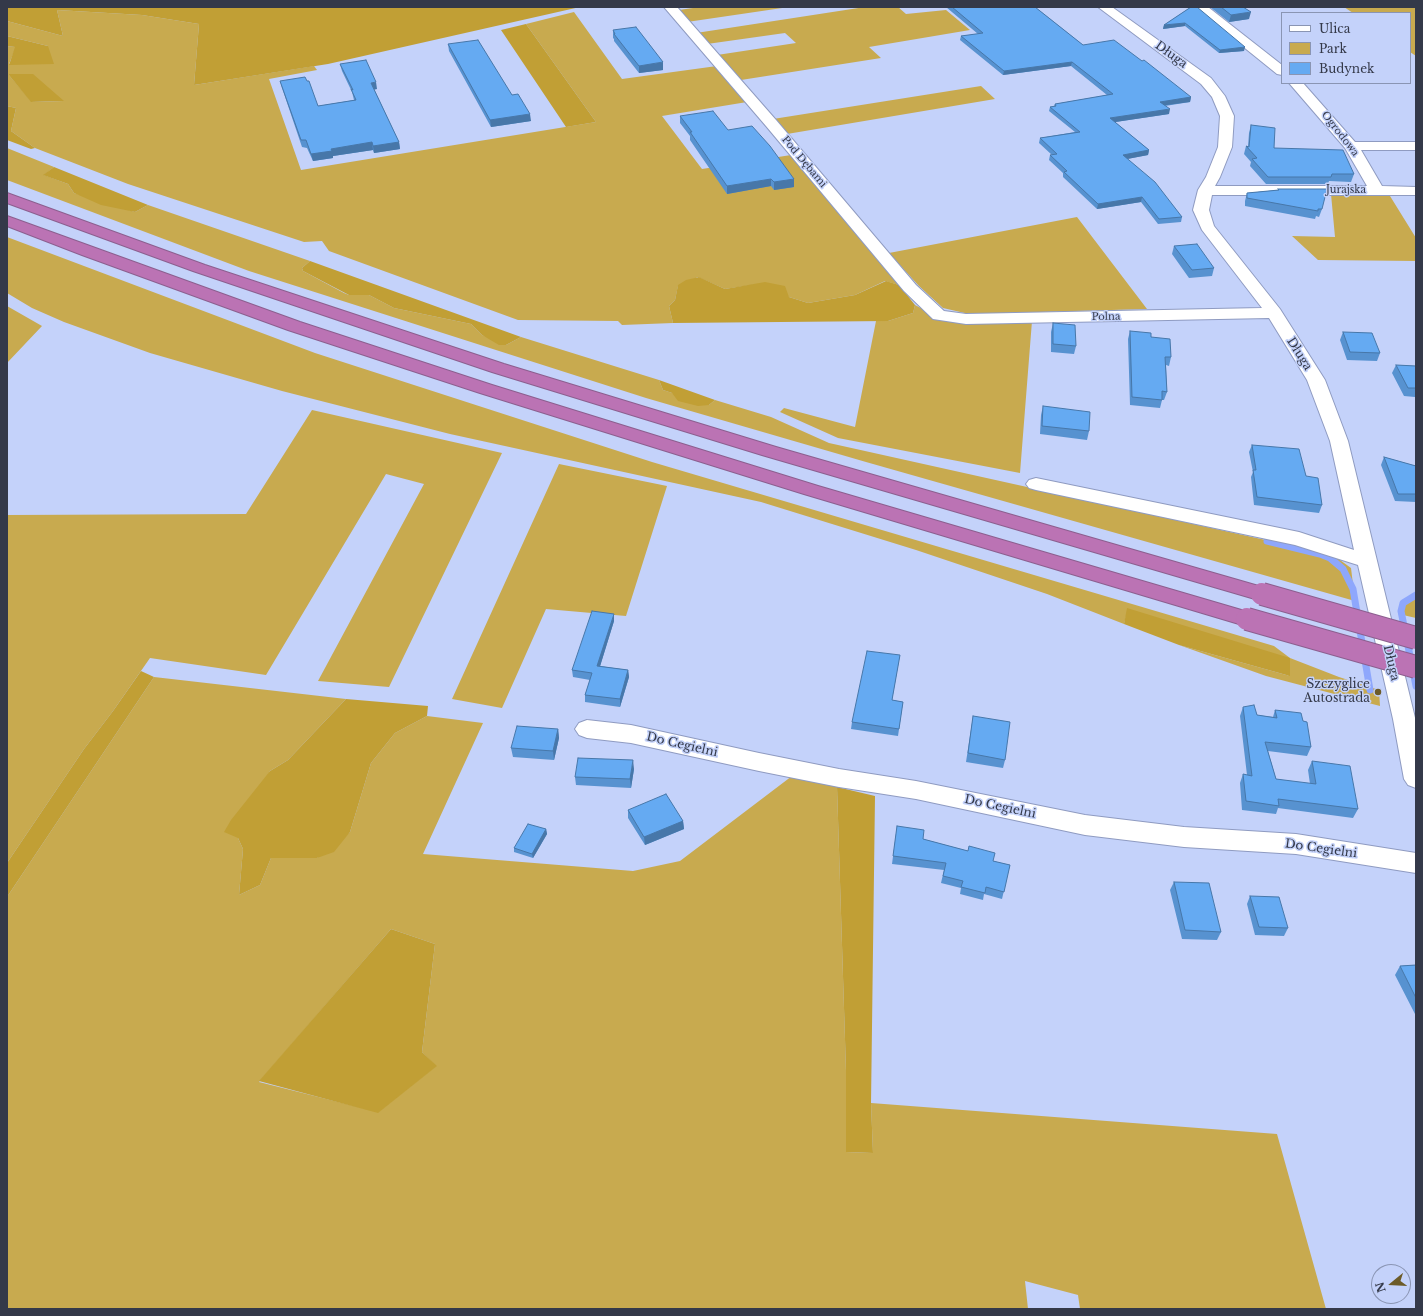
<!DOCTYPE html>
<html>
<head>
<meta charset="utf-8">
<style>
  body { margin:0 }
  #map { position:relative; width:1423px; height:1316px; overflow:hidden; background:#c4d2fa; font-family:"Libre Baskerville",serif }
  canvas { display:block }
  .frame { position:absolute; inset:0; border:8px solid #343949; pointer-events:none }
  .legend { position:absolute; left:1281px; top:12px; width:130px; height:72px; box-sizing:border-box; background:#c4d2fa; border:1px solid #8a95b3; margin:0; padding:5px 7px; list-style:none; font-size:12px; color:#343949 }
  .legend li { display:flex; align-items:center; gap:8px; height:20px }
  .legend b { width:20px; border:1px solid #8a95b3 }
  .north { position:absolute; left:1371px; top:1264px; width:40px; height:40px; box-sizing:border-box; background:#c4d2fa; border:1px solid #8a95b3; border-radius:50%; rotate:252deg; font-size:11px; font-weight:700; line-height:16px; text-align:center; color:#343949 }
  .north::after { content:''; display:block; margin:auto; width:14px; height:18px; background:#6c5b28; clip-path:polygon(50% 0,100% 100%,50% 72%,0 100%) }
</style>
</head>
<body>
<div id="map">
<canvas width="1423" height="1316"></canvas>
<div class="frame"></div>
<ul class="legend">
<li><b style="height:5px;background:#fff"></b>Ulica</li>
<li><b style="height:11px;background:#c8aa4f"></b>Park</li>
<li><b style="height:11px;background:#65aaf2"></b>Budynek</li>
</ul>
<div class="north">N</div>
</div>
<script>
const ctx = document.querySelector('canvas').getContext('2d');
ctx.lineJoin = 'round';
function fillPath(path, color) {
  ctx.fillStyle = color;
  ctx.fill(path, 'evenodd');
}
function poly(rows) {
  const path = new Path2D();
  for (const r of rows) {
    path.moveTo(r[0], r[1]);
    for (let i = 2; i < r.length; i += 2) path.lineTo(r[i], r[i + 1]);
  }
  return path;
}
function stroke(path, color, width, dash) {
  ctx.strokeStyle = color;
  ctx.lineWidth = width;
  ctx.lineCap = dash ? 'butt' : 'round';
  ctx.setLineDash(dash || []);
  ctx.stroke(path);
}
function write(font, color, halo, rows, align = 'center') {
  ctx.font = font + ' "Libre Baskerville",serif';
  ctx.lineWidth = 3;
  ctx.setLineDash([]);
  ctx.textBaseline = 'middle';
  ctx.strokeStyle = halo;
  ctx.fillStyle = color;
  for (const [text, x, y, turn = 0] of rows) {
    ctx.save();
    ctx.translate(x, y);
    ctx.rotate((+turn || 0) * Math.PI / 180);
    ctx.textAlign = isNaN(turn) ? turn : align;
    if (halo) ctx.strokeText(text, 0, 0);
    ctx.fillText(text, 0, 0);
    ctx.restore();
  }
}
fillPath(poly([
  [700,7,789,7,687,22,679,10],
  [865,7,898,7,906,14,946,10,970,30,869,47,881,58,741,80,717,55,796,43,785,33,707,44,696,33],
  [1344,7,1416,7,1416,56,1410,52,1410,13,1353,13],
  [57,10,142,15,199,24,194,85,314,66,317,70,269,79,301,170,596,122,526,24,574,12,622,79,717,66,747,102,662,116,702,169,791,155,899,285,885,281,855,295,808,303,789,297,765,283,725,289,698,277,678,286,675,300,669,306,673,323,622,325,618,321,518,320,329,251,322,241,304,242,128,184,35,148,11,131,16,108,7,106,7,46,16,47,9,64,48,46,7,36,7,21,63,36],
  [8,74,63,101,32,102],
  [981,86,995,99,787,134,773,119],
  [7,148,54,167,44,175,68,184,74,193,135,212,148,205,310,261,302,268,303,271,344,293,349,295,369,295,394,308,471,324,482,335,506,345,521,337,659,380,663,390,709,405,715,400,771,417,829,443,1333,555,1351,568,1355,601,866,462,646,398,249,271,7,180],
  [1331,194,1390,196,1416,238,1416,261,1318,260,1292,236,1335,237],
  [1077,217,1147,309,969,314,943,308,919,286,889,253],
  [7,237,315,353,652,462,1274,646,1290,658,1339,677,1379,690,1380,706,1266,676,1179,645,1290,676,1128,609,1124,624,1047,594,916,550,761,502,450,434,282,391,150,353,64,322,32,308,7,293],
  [915,305,934,315,1032,321,1020,473,838,438,780,412,784,408,855,427,876,321,888,321,913,313],
  [7,306,42,326,7,363],
  [312,410,502,453,389,687,318,681,424,484,386,474,266,675,150,658,113,711,84,749,7,863,7,515,246,514],
  [559,464,667,486,626,616,546,609,502,708,452,699],
  [1416,597,1416,618,1403,615,1405,602],
  [154,677,346,699,288,760,270,771,238,838,243,849,239,895,260,885,271,858,317,858,350,832,371,763,395,733,427,716,483,723,423,854,633,871,680,861,792,776,837,787,846,1071,846,1152,873,1153,871,1103,1277,1134,1326,1309,1080,1309,1078,1295,1025,1281,1028,1309,7,1309,7,897],
  [391,929,435,944,422,1052,436,1066,378,1112,259,1082]
]), '#c8aa4f');
fillPath(poly([
  [7,7,580,7,328,64,194,85,199,24,142,15,57,10,63,36,7,21],
  [526,24,596,122,566,127,501,30],
  [7,36,48,46,54,64,9,65,15,47,7,46],
  [8,74,33,74,64,101,31,102],
  [7,106,16,108,11,131,35,148,31,149,7,140],
  [54,167,148,205,135,212,101,205,74,193,68,184,43,175],
  [310,261,521,337,506,345,499,345,482,335,471,324,394,308,369,295,349,295,303,271,302,268],
  [699,277,725,289,765,282,785,286,789,297,808,303,855,295,886,281,899,285,915,305,913,313,888,321,673,323,669,306,675,300,678,285,686,280],
  [659,380,715,400,709,405,698,406,678,401,672,393,663,390],
  [1127,608,1290,658,1290,676,1179,645,1124,624],
  [141,671,154,677,7,897,7,863,84,749,113,711],
  [346,699,428,706,427,716,395,733,371,763,350,832,334,852,317,858,271,858,260,885,239,895,243,849,238,838,224,832,231,820,270,771,288,760],
  [837,787,875,796,871,1103,873,1153,846,1152,846,1071],
  [391,929,435,944,422,1052,437,1066,378,1113,259,1081]
]), '#c19f35');
stroke(poly([
  [1267,541,1320,554,1330,558,1343,569,1353,589,1370,690],
  [1416,595,1403,603,1401,611,1416,686]
]), '#8ea7fc', 7);
const minor = poly([
  [664,7,677,7,776,120,916,285,944,311,966,314,1262,308,1202,230,1193,210,1198,190,1206,177,1218,147,1220,116,1212,97,1201,84,1098,7,1112,7,1211,78,1225,96,1234,116,1232,147,1220,177,1215,186,1367,186,1345,148,1289,83,1303,83,1355,142,1416,142,1416,150,1361,150,1382,186,1416,187,1416,195,1212,195,1209,210,1214,226,1280,309,1325,380,1348,441,1416,722,1416,788,1408,785,1404,779,1393,719,1358,565,1295,545,1036,490,1029,488,1026,484,1029,480,1036,478,1299,532,1354,550,1330,441,1307,380,1269,318,966,324,933,319,904,291,766,126,664,7],
  [1194,7,1208,7,1282,65,1282,75,1277,74,1194,7],
  [587,720,631,725,759,753,839,769,916,781,1085,815,1184,827,1296,834,1416,853,1416,873,1296,854,1184,847,1085,835,916,799,839,787,759,771,631,743,587,738,579,735,575,729,579,723,587,720]
]);
const highway = poly([
  [7,193,205,265,504,364,776,447,1269,589,1273,594,1269,599,1262,601,1255,599,762,455,492,372,193,271,7,203,7,193],
  [7,216,300,322,492,385,818,486,1255,614,1258,619,1255,624,1247,626,1239,624,804,494,480,393,288,330,82,255,7,226,7,216]
]);
stroke(minor, '#8f9bc1', 2);
stroke(highway, '#8c5f8f', 2);
fillPath(minor, '#fff');
fillPath(highway, '#bb73b4');
const highwayBridge = poly([
  [1262,594,1416,638],
  [1247,619,1416,667]
]);
stroke(highwayBridge, '#8c5f8f', 24, []);
stroke(highwayBridge, '#bb73b4', 22);
fillPath(poly([
  [946,7,1035,7,1083,45,1191,97,1190,102,1165,106,1169,114,1115,122,1149,150,1148,155,1127,159,1182,217,1181,222,1158,224,1141,202,1097,209,1063,177,1063,173,1049,160,1050,155,1052,155,1039,143,1040,138,1075,132,1049,111,1050,107,1054,106,1055,104,1107,95,1071,66,1003,75,960,40,961,36,978,34],
  [1191,7,1244,51,1219,53,1185,26,1163,29,1164,25],
  [1210,7,1243,7,1249,19,1229,22],
  [613,30,663,70,639,73,614,41,614,39,613,38],
  [448,44,512,95,531,121,491,127,449,51],
  [340,64,377,89,374,89,399,142,400,149,374,153,373,150,333,156,333,158,313,161,307,148,302,147,282,88,280,81,318,106,354,100,352,92,342,71],
  [680,116,728,130,794,187,774,190,771,186,727,194,690,140,690,136,680,123],
  [1251,125,1274,148,1354,174,1351,182,1329,181,1328,184,1266,184,1250,166,1251,162,1244,154,1246,146,1248,147,1249,133],
  [1278,189,1322,209,1319,217,1316,216,1315,219,1245,206,1245,201,1247,193,1278,190],
  [1174,246,1214,268,1212,276,1189,278,1172,254],
  [1053,323,1076,346,1074,354,1051,352,1051,332],
  [1130,331,1151,337,1171,357,1169,366,1166,365,1167,392,1164,400,1162,400,1160,408,1130,405,1128,339],
  [1343,332,1380,353,1377,361,1347,360,1340,340],
  [1396,365,1416,366,1416,399,1415,397,1404,396,1392,373],
  [1043,406,1089,431,1087,440,1040,434,1041,415],
  [1252,445,1306,476,1322,505,1319,513,1254,505,1251,477,1253,472,1249,452],
  [1384,457,1416,466,1416,502,1395,501,1381,465],
  [614,614,614,621,600,666,628,670,629,677,620,707,585,702,585,695,590,680,573,677,572,670],
  [900,655,892,700,903,702,898,736,851,729,852,722],
  [1243,707,1257,715,1273,717,1275,710,1303,721,1311,747,1307,756,1268,751,1276,779,1310,784,1308,770,1312,761,1358,809,1353,818,1278,808,1276,814,1242,810,1240,783,1243,774,1247,775,1240,716],
  [973,716,1005,760,1003,768,966,762],
  [558,729,559,738,554,760,513,757,511,748],
  [634,769,631,788,576,785,575,777],
  [628,810,683,821,684,829,645,845,628,818],
  [897,826,923,839,968,851,993,861,1010,865,1002,899,984,894,983,900,960,894,961,888,941,883,944,870,892,864],
  [546,829,547,834,533,858,514,852,514,848],
  [1174,882,1221,932,1217,940,1182,939,1170,890],
  [1250,896,1288,928,1284,936,1255,935,1247,904],
  [1416,965,1416,1014,1415,1014,1395,975,1400,966]
]), '#5792d0');
fillPath(poly([
  [1251,12,1249,19,1229,22,1231,15],
  [1185,23,1185,26,1163,29,1164,25],
  [1245,47,1244,51,1219,53,1220,50],
  [663,62,663,70,639,73,639,66],
  [1072,62,1071,66,1003,75,1004,71],
  [376,82,377,89,373,90,371,83],
  [1191,97,1190,102,1159,106,1160,102],
  [1170,109,1169,114,1109,123,1110,118],
  [530,114,531,121,491,127,490,120],
  [372,142,373,150,333,156,333,158,313,161,311,154,331,149],
  [399,142,400,149,374,153,373,146],
  [1149,150,1148,155,1122,160,1123,155],
  [771,179,771,186,727,194,727,186],
  [794,179,794,187,774,190,774,182],
  [1142,197,1141,202,1097,209,1098,204],
  [614,614,614,621,598,673,597,666],
  [628,670,629,677,620,707,620,699],
  [558,729,559,738,554,760,553,751],
  [633,760,634,769,631,788,630,779],
  [683,821,684,829,645,845,644,837],
  [546,829,547,834,533,858,532,854]
]), '#4777a9');
const building = poly([
  [952,7,1035,7,1083,45,1114,40,1142,61,1144,60,1191,97,1160,102,1170,109,1110,118,1149,150,1123,155,1155,182,1182,217,1159,219,1142,197,1098,204,1064,172,1067,171,1050,155,1057,154,1040,138,1080,132,1050,107,1056,106,1055,104,1113,94,1072,62,1004,71,961,36,983,33,952,7],
  [1191,7,1197,7,1245,47,1220,50,1185,23,1164,25,1191,7],
  [1221,7,1243,7,1251,12,1231,15,1221,7],
  [636,27,663,62,639,66,614,34,615,34,613,30,636,27],
  [478,40,512,95,518,94,530,114,490,120,448,44,478,40],
  [366,60,376,82,371,83,399,142,373,146,372,142,331,149,332,151,311,154,306,140,301,140,280,81,305,77,307,81,309,81,318,106,356,100,351,89,353,90,340,64,366,60],
  [713,111,728,130,752,126,770,146,794,179,774,182,771,179,727,186,690,132,692,132,680,116,713,111],
  [1251,125,1275,128,1274,148,1343,150,1354,174,1332,174,1331,177,1268,177,1252,159,1257,158,1246,146,1249,147,1251,125],
  [1278,189,1327,189,1322,209,1318,209,1318,211,1247,198,1247,193,1279,190,1278,189],
  [1197,244,1214,268,1192,270,1174,246,1197,244],
  [1053,323,1075,325,1076,346,1053,344,1053,323],
  [1130,331,1151,333,1151,337,1170,339,1171,357,1165,357,1167,392,1162,391,1162,400,1132,397,1130,331],
  [1343,332,1372,333,1380,353,1350,352,1343,332],
  [1396,365,1416,366,1416,388,1408,388,1396,365],
  [1043,406,1090,412,1089,431,1042,426,1043,406],
  [1252,445,1299,449,1306,476,1318,478,1322,505,1257,497,1253,470,1256,470,1252,445],
  [1384,457,1416,466,1416,494,1398,494,1384,457],
  [592,611,614,614,597,666,628,670,620,699,585,695,592,673,572,670,592,611],
  [867,651,900,655,892,700,903,702,899,729,852,722,867,651],
  [1254,705,1257,715,1277,718,1275,710,1301,713,1303,721,1307,722,1311,747,1265,742,1276,779,1316,784,1312,761,1350,766,1358,809,1278,799,1279,806,1246,801,1243,774,1252,776,1243,707,1254,705],
  [973,716,1010,722,1005,760,968,753,973,716],
  [517,726,558,729,553,751,511,748,517,726],
  [578,758,633,760,630,779,575,777,578,758],
  [666,794,683,821,644,837,628,810,666,794],
  [528,824,546,829,532,854,514,848,528,824],
  [897,826,924,830,923,839,968,851,969,846,995,853,993,861,1010,865,1004,892,986,887,985,893,961,887,963,881,943,876,946,863,893,856,897,826],
  [1174,882,1209,883,1221,932,1185,930,1174,882],
  [1250,896,1279,897,1288,928,1259,927,1250,896],
  [1416,965,1416,998,1400,966,1416,965]
]);
fillPath(building, '#65aaf2');
stroke(building, '#4777a9', 1);
for (const [x, y, r, color] of [
  [1378,692,4,"#6c5b28"]
]) {
  const dot = new Path2D();
  dot.arc(x, y, r, 0, 2 * Math.PI);
  ctx.fillStyle = color;
  ctx.fill(dot);
  stroke(dot, '#c4d2fa', 1.5);
}
write('10px', '#343949', '#c4d2fa', [
  ["Ogrodowa",1340,134,52],
  ["Pod Dębami",804,162,50],
  ["Jurajska",1346,190],
  ["Polna",1106,317,-1]
]);
write('12px', '#343949', '#c4d2fa', [
  ["Długa",1171,55,36],
  ["Długa",1299,354,58],
  ["Długa",1391,663,77],
  ["Do Cegielni",682,745,13],
  ["Do Cegielni",1000,807,12],
  ["Do Cegielni",1321,849,8]
]);
write('12px', '#343949', '#c4d2fa', [
  ["Szczyglice",1370,685],
  ["Autostrada",1370,699]
], 'right');
</script>
</body>
</html>
